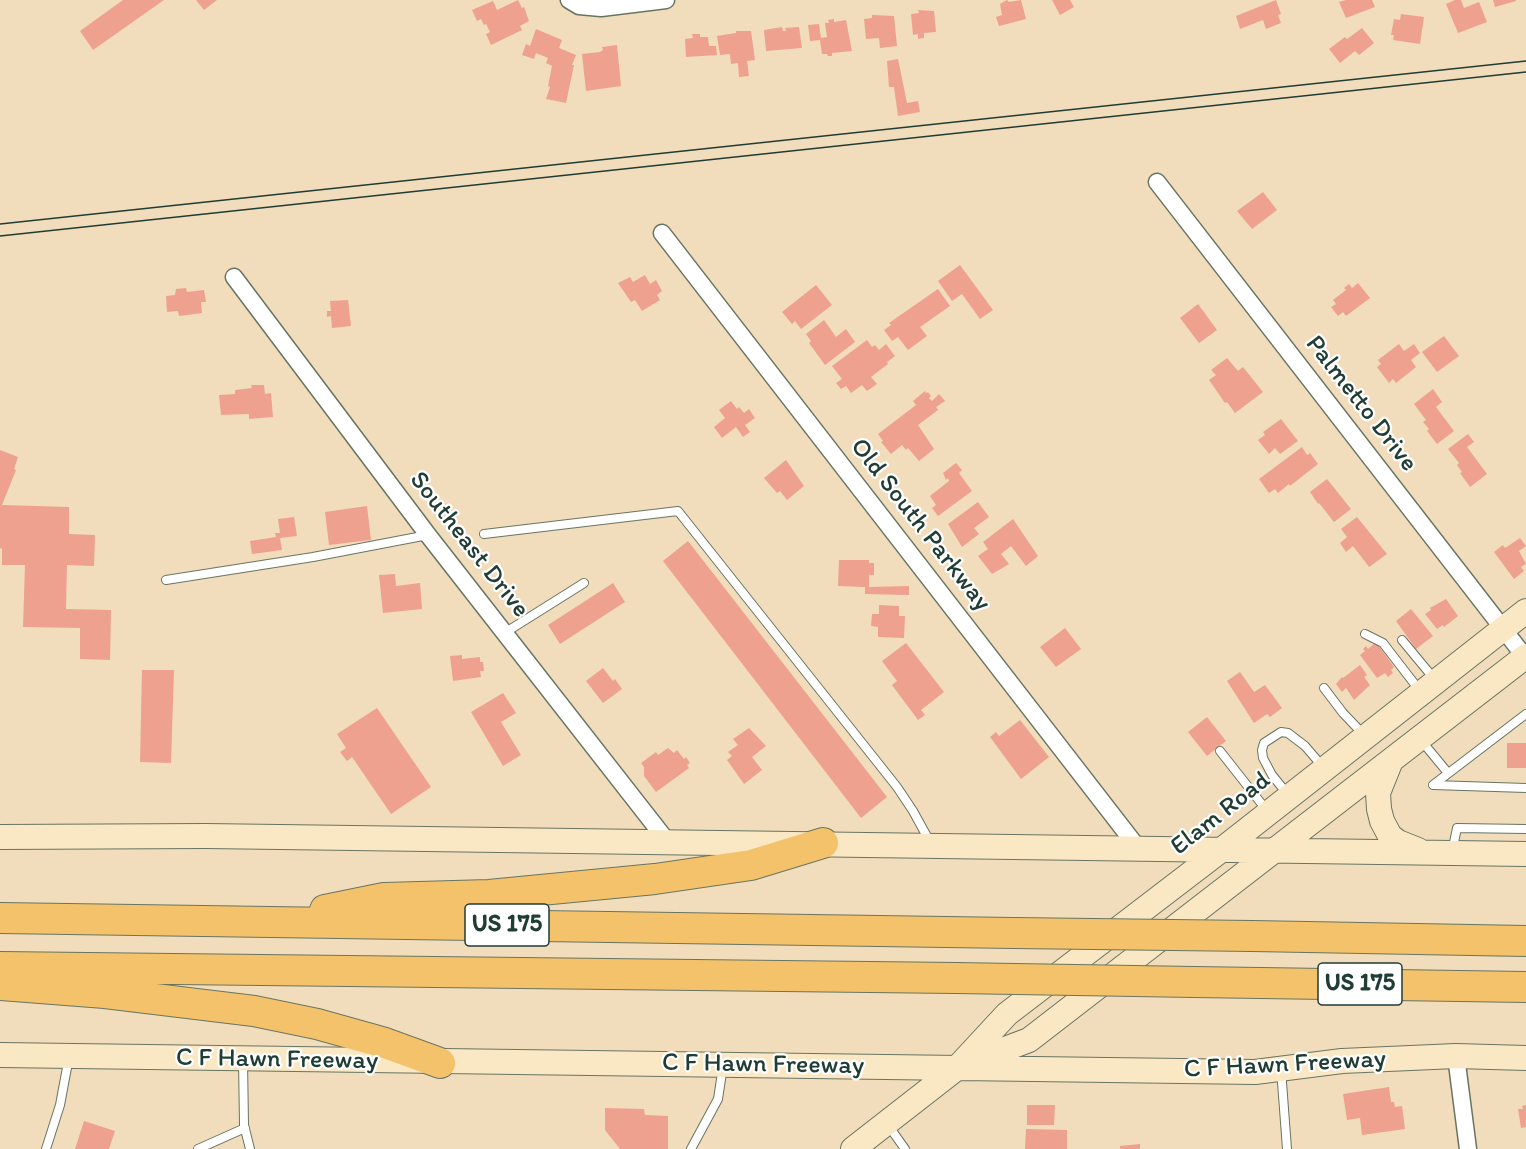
<!DOCTYPE html>
<html>
<head>
<meta charset="utf-8">
<style>
  body { margin:0 }
  canvas { display:block; background:#f1dcbb }
</style>
</head>
<body>
<canvas width="1526" height="1149"></canvas>
<script>
const ctx = document.querySelector('canvas').getContext('2d');
ctx.lineJoin = 'round';
function fillPath(path, color) {
  ctx.fillStyle = color;
  ctx.fill(path, 'evenodd');
}
function poly(rows) {
  const path = new Path2D();
  for (const r of rows) {
    path.moveTo(r[0], r[1]);
    for (let i = 2; i < r.length; i += 2) path.lineTo(r[i], r[i + 1]);
  }
  return path;
}
function stroke(path, color, width, dash) {
  ctx.strokeStyle = color;
  ctx.lineWidth = width;
  ctx.lineCap = dash ? 'butt' : 'round';
  ctx.setLineDash(dash || []);
  ctx.stroke(path);
}
function write(font, color, halo, rows, align = 'center') {
  ctx.font = font + ' Itim,sans-serif';
  ctx.lineWidth = 4.5;
  ctx.setLineDash([]);
  ctx.textBaseline = 'middle';
  ctx.strokeStyle = halo;
  ctx.fillStyle = color;
  for (const [text, x, y, turn = 0] of rows) {
    ctx.save();
    ctx.translate(x, y);
    ctx.rotate((+turn || 0) * Math.PI / 180);
    ctx.textAlign = isNaN(turn) ? turn : align;
    if (halo) ctx.strokeText(text, 0, 0);
    ctx.fillText(text, 0, 0);
    ctx.restore();
  }
}
fillPath(poly([
  [123,0,164,0,93,50,80,31],
  [196,0,217,0,204,10],
  [518,0,522,8,524,7,529,21,520,26,522,30,491,45,486,34,490,32,486,24,484,25,481,19,477,21,472,10,493,1,497,10],
  [1007,0,1009,2,1021,0,1026,19,999,26,996,17,1002,15,1000,4],
  [1052,0,1070,0,1074,7,1060,15],
  [1276,0,1281,14,1278,15,1281,23,1266,29,1263,20,1240,29,1236,16],
  [1346,0,1372,0,1375,7,1346,18,1339,2],
  [1455,0,1461,0,1464,8,1479,2,1487,22,1458,33,1446,4],
  [1493,0,1516,0,1516,1,1495,7],
  [918,10,934,11,936,32,924,33,924,38,918,39,918,34,913,35,911,14,919,13],
  [1401,14,1424,17,1420,44,1393,40,1394,35,1391,35,1394,19,1400,20],
  [872,15,894,16,897,46,880,48,879,38,866,39,864,19,872,18],
  [834,19,834,22,846,20,852,51,832,53,832,56,828,56,827,54,822,54,820,40,810,41,808,25,819,24,821,38,827,37,825,23,829,23,828,20],
  [782,27,783,31,786,31,785,28,799,27,802,48,766,51,764,30],
  [1362,28,1374,43,1359,55,1355,51,1340,63,1329,49,1345,37,1347,39],
  [536,29,562,40,559,48,576,55,572,65,574,65,566,103,546,99,550,87,548,86,552,66,546,63,548,58,536,53,534,59,522,55,526,44,530,46],
  [736,31,751,31,755,60,747,61,749,76,739,77,738,63,731,64,730,54,720,55,717,36,736,33],
  [692,34,700,34,700,37,708,37,709,46,716,46,717,55,686,57,685,39,693,38],
  [617,45,621,86,586,91,582,54,600,52,603,50,602,47],
  [898,59,907,103,918,101,920,112,898,116,894,87,889,87,887,61],
  [1263,192,1277,210,1252,229,1237,211],
  [960,265,993,310,980,319,962,294,952,301,938,281],
  [645,275,650,284,656,280,662,291,657,295,660,300,642,311,635,300,631,302,618,283,630,277,633,282],
  [1358,283,1370,298,1346,316,1343,312,1338,316,1331,307,1336,304,1333,300,1346,290,1344,288,1349,284,1352,288],
  [816,285,832,305,801,329,795,321,792,324,782,312],
  [186,288,187,292,204,290,206,302,201,302,202,313,179,316,178,311,167,312,166,296,175,295,176,289],
  [938,289,950,306,920,327,927,336,908,350,898,337,892,341,884,330,891,325,889,323],
  [348,300,351,326,332,328,331,316,327,317,327,311,331,311,330,301],
  [1198,304,1217,330,1199,343,1180,318],
  [824,320,836,337,846,329,855,342,825,365,809,343,811,341,806,334],
  [1444,336,1459,356,1437,372,1422,352],
  [867,340,872,347,875,345,879,350,886,344,895,356,887,362,888,364,871,377,877,384,867,391,862,385,851,393,846,386,841,389,836,383,842,379,832,366],
  [1399,344,1404,351,1414,344,1420,353,1411,360,1416,367,1396,383,1393,379,1389,383,1377,367,1381,364,1378,360],
  [1227,358,1238,371,1243,367,1263,392,1235,413,1227,402,1225,403,1209,380,1216,375,1211,370],
  [251,385,264,385,265,394,271,393,273,417,249,419,249,414,221,415,219,395,235,394,235,390,252,388],
  [1433,389,1442,402,1436,407,1454,431,1437,444,1427,431,1429,429,1423,422,1426,420,1414,404],
  [925,391,926,393,928,392,931,396,929,398,932,401,939,394,945,401,936,407,938,410,918,425,934,449,919,461,908,448,906,450,902,445,891,454,881,442,883,441,878,434,916,405,913,401],
  [731,401,737,409,739,407,744,413,749,409,755,418,745,425,750,432,743,437,736,427,722,438,714,427,725,418,719,410],
  [1281,419,1298,441,1280,454,1275,448,1269,454,1258,440,1265,435,1263,432],
  [1468,434,1474,442,1467,447,1487,474,1470,487,1460,473,1462,472,1457,465,1459,463,1448,449],
  [1302,447,1307,455,1310,453,1318,464,1290,486,1289,484,1278,493,1275,489,1269,493,1259,479],
  [0,450,18,457,14,469,16,470,2,505,69,507,69,534,95,535,94,566,67,565,66,609,111,610,110,660,80,659,80,628,23,627,25,565,2,565,2,549,0,548],
  [786,460,804,486,787,500,780,491,777,493,764,478],
  [956,463,962,470,959,473,972,491,938,516,932,508,936,505,930,496,949,481,948,478,946,480,943,473],
  [1327,479,1351,509,1334,522,1319,503,1318,504,1310,492],
  [978,502,989,517,974,528,979,534,962,547,948,524],
  [367,506,371,540,329,545,325,512],
  [294,517,297,536,280,538,282,550,252,554,250,541,276,537,275,533,280,533,278,519],
  [1357,517,1387,554,1369,567,1353,546,1346,552,1340,543,1347,537,1341,529],
  [1013,519,1038,556,1026,566,1011,546,1001,554,1009,564,992,574,978,556,988,549,983,542],
  [1520,538,1526,546,1519,551,1526,564,1521,567,1524,571,1514,579,1494,552,1503,545,1505,548],
  [688,541,887,797,861,818,663,561],
  [839,560,869,560,869,563,874,563,874,575,869,575,869,587,909,586,909,595,865,594,865,587,838,586],
  [395,574,396,586,420,583,422,609,383,613,379,575],
  [613,583,625,602,560,644,548,625],
  [1446,599,1458,616,1444,627,1443,625,1437,629,1425,614,1431,610,1430,608],
  [879,605,899,606,899,616,905,616,904,638,878,637,878,627,871,626,872,614,879,614],
  [1411,609,1433,636,1416,649,1396,621],
  [1065,628,1081,649,1056,667,1040,647],
  [1376,642,1394,667,1391,670,1393,673,1388,677,1385,673,1377,678,1360,655,1365,651,1363,649,1366,646,1368,649],
  [906,643,944,692,921,710,925,715,918,720,892,685,897,681,882,661],
  [462,655,462,659,480,657,480,662,483,662,484,671,480,671,481,677,453,681,450,656],
  [1360,665,1367,675,1364,677,1370,685,1354,700,1346,688,1342,692,1336,684,1342,677,1343,678],
  [603,668,613,681,615,679,622,689,603,703,586,681],
  [142,670,174,670,171,763,140,762],
  [1240,672,1254,692,1265,685,1282,708,1270,717,1267,714,1254,723,1227,681],
  [503,693,516,713,501,722,521,755,503,766,471,712],
  [377,708,431,787,391,814,352,757,347,761,340,752,346,748,337,734],
  [1207,717,1226,741,1207,756,1188,732],
  [1020,720,1049,757,1021,779,990,737,996,732,999,736],
  [749,728,766,746,752,757,762,770,744,784,727,760,732,756,728,752,738,745,733,739],
  [1507,743,1526,743,1526,768,1507,768],
  [668,748,674,753,677,750,684,759,686,757,690,763,687,765,689,768,656,792,644,776,644,767,641,763,656,752,658,755],
  [1389,1087,1391,1102,1394,1102,1395,1107,1402,1106,1405,1129,1362,1135,1360,1118,1347,1120,1343,1094],
  [1027,1105,1055,1105,1054,1125,1027,1125],
  [1526,1105,1526,1127,1521,1128,1518,1109,1523,1109,1522,1106],
  [605,1108,644,1109,645,1115,668,1116,668,1149,620,1149,605,1130],
  [84,1121,115,1131,109,1149,75,1149],
  [1026,1129,1067,1130,1067,1149,1025,1149],
  [1140,1144,1140,1149,1120,1149,1120,1146]
]), '#efa18f');
const service = poly([
  [484,534,678,511,897,787,913,811,930,842],
  [166,580,313,557,428,535],
  [506,632,584,583],
  [1365,634,1383,643,1420,691],
  [1402,640,1436,681],
  [1324,688,1343,713,1364,735],
  [1526,714,1433,785,1526,788],
  [1420,739,1448,773],
  [1220,751,1268,812],
  [1289,796,1272,775,1263,758,1262,750,1264,743,1281,732,1288,733,1305,746,1323,767],
  [1452,852,1457,828,1526,829],
  [243,1060,244,1125,250,1149],
  [1281,1069,1287,1149],
  [888,1125,905,1149],
  [46,1149,60,1105,69,1057],
  [198,1149,245,1128],
  [691,1149,718,1099,723,1066]
]);
const minor = poly([
  [569,0,579,6,601,8,666,0],
  [1157,182,1525,657],
  [662,233,1138,848],
  [234,277,428,535,667,841],
  [1456,1056,1468,1149]
]);
const secondary = poly([
  [1390,763,1378,793,1379,809,1382,821,1390,836,1398,842,1418,850],
  [0,837,206,836,1526,854],
  [0,1055,1255,1072,1342,1061,1456,1056,1526,1058],
  [971,1062,1029,1040,1526,656],
  [853,1149,957,1068,1007,1014,1220,851,1526,611]
]);
const motorway = poly([
  [325,910,384,898,489,895,655,879,751,865,823,843],
  [0,918,1014,933],
  [1252,936,1526,941],
  [0,967,956,978],
  [1194,982,1526,987],
  [0,985,105,993,254,1011,317,1024,385,1043,440,1063]
]);
stroke(service, '#687563', 10);
stroke(minor, '#687563', 19);
stroke(secondary, '#687563', 26);
stroke(motorway, '#687563', 32);
stroke(service, '#fff', 8);
stroke(minor, '#fff', 16);
stroke(secondary, '#fae7c3', 24);
stroke(motorway, '#f3c26a', 30);
stroke(poly([
  [0,224,1526,61],
  [0,236,1526,72]
]), '#1f3d34', 1.5);
const motorwayBridge = poly([
  [1014,933,1252,936],
  [956,978,1194,982]
]);
stroke(motorwayBridge, '#687563', 32, []);
stroke(motorwayBridge, '#f3c26a', 30);
for (const [x, y, w] of [
  [507,925,84],
  [1360,984,84]
]) {
  const box = new Path2D();
  box.roundRect(x - w / 2, y - 21, w, 42, 4.5);
  ctx.fillStyle = '#fff';
  ctx.fill(box);
  stroke(box, '#1f3d34', 1.5);
}
write('bold 24px', '#1f3d34', null, [
  ["US 175",507,925],
  ["US 175",1360,984]
]);
write('26px', '#1f3d34', '#fff', [
  ["Palmetto Drive",1361,404,52],
  ["Old South Parkway",920,525,52],
  ["Southeast Drive",469,545,52],
  ["Elam Road",1221,814,-38],
  ["C F Hawn Freeway",277,1060,1],
  ["C F Hawn Freeway",763,1065,1],
  ["C F Hawn Freeway",1285,1065,-3]
]);
</script>
</body>
</html>
